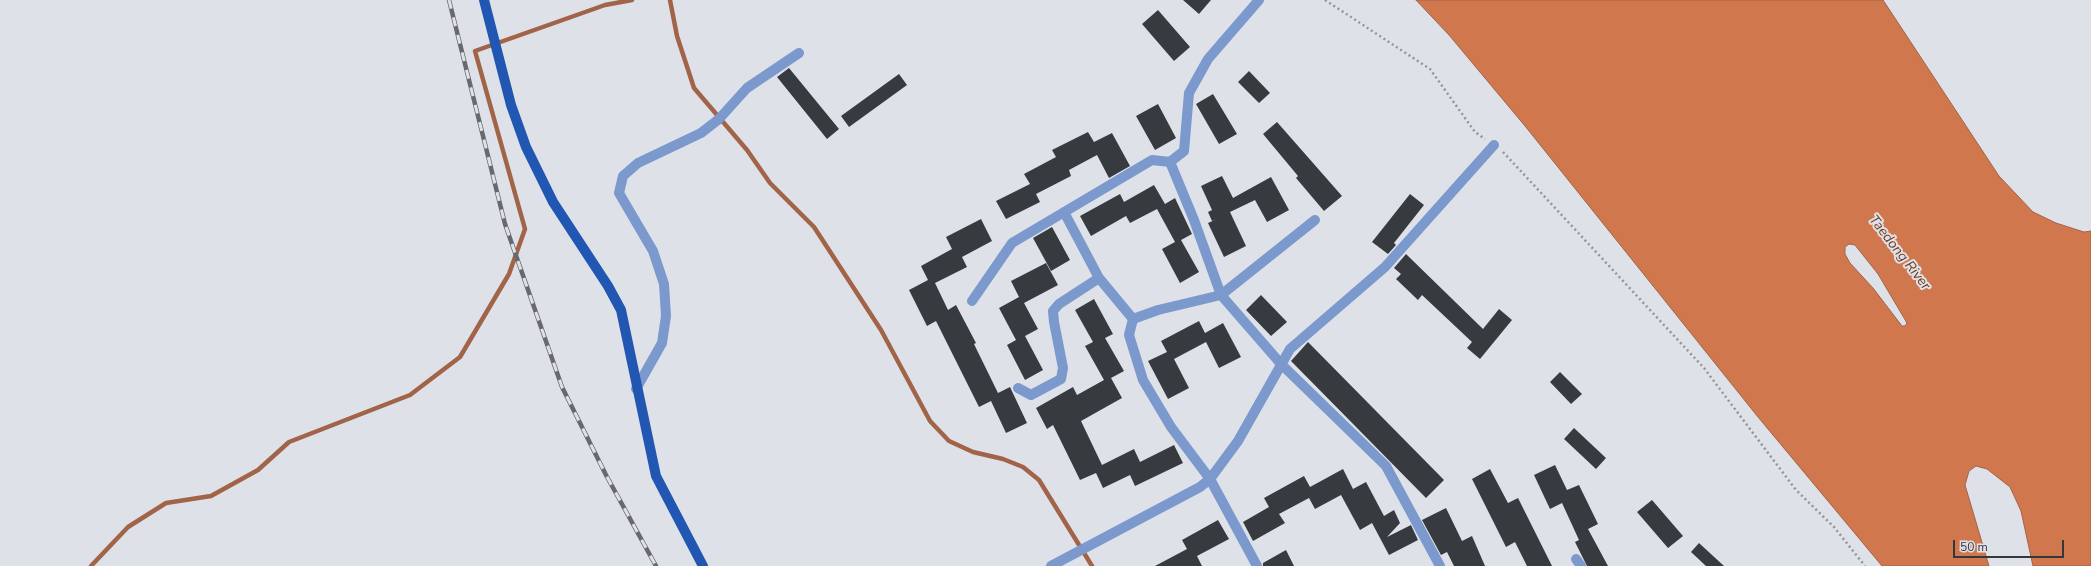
<!DOCTYPE html>
<html>
<head>
<meta charset="utf-8">
<style>
  body { margin:0 }
  #map { position:relative; width:2091px; height:566px; overflow:hidden; background:#dee2e8; font-family:"Nunito Sans",sans-serif }
  canvas { display:block }
  .scale { position:absolute; left:1953px; top:540px; width:111px; height:18px; box-sizing:border-box; border:2px solid #36373a; border-top:0; padding-left:5px; font-size:12px; line-height:14px; white-space:nowrap; color:#36373a; -webkit-text-stroke:3px #dee2e8; paint-order:stroke }
</style>
</head>
<body>
<div id="map">
<canvas width="2091" height="566"></canvas>
<div class="scale">50 m</div>
</div>
<script>
const ctx = document.querySelector('canvas').getContext('2d');
ctx.lineJoin = 'round';
function fillPath(path, color) {
  ctx.fillStyle = color;
  ctx.fill(path, 'evenodd');
}
function poly(rows) {
  const path = new Path2D();
  for (const r of rows) {
    path.moveTo(r[0], r[1]);
    for (let i = 2; i < r.length; i += 2) path.lineTo(r[i], r[i + 1]);
  }
  return path;
}
function stroke(path, color, width, dash) {
  ctx.strokeStyle = color;
  ctx.lineWidth = width;
  ctx.lineCap = dash ? 'butt' : 'round';
  ctx.setLineDash(dash || []);
  ctx.stroke(path);
}
function write(font, color, halo, rows, align = 'center') {
  ctx.font = font + ' "Nunito Sans",sans-serif';
  ctx.lineWidth = 4;
  ctx.setLineDash([]);
  ctx.textBaseline = 'middle';
  ctx.strokeStyle = halo;
  ctx.fillStyle = color;
  for (const [text, x, y, turn = 0] of rows) {
    ctx.save();
    ctx.translate(x, y);
    ctx.rotate((+turn || 0) * Math.PI / 180);
    ctx.textAlign = isNaN(turn) ? turn : align;
    if (halo) ctx.strokeText(text, 0, 0);
    ctx.fillText(text, 0, 0);
    ctx.restore();
  }
}
const water = poly([
  [1416,0,1883,0,1999,176,2033,212,2056,223,2084,232,2091,231,2091,566,2033,566,2021,511,2010,487,1987,469,1976,466,1969,471,1965,485,1989,566,1882,566,1758,417,1525,126,1449,35,1416,0],
  [1849,244,1855,245,1878,274,1907,323,1905,326,1902,326,1873,288,1850,263,1845,254,1845,247,1849,244]
]);
fillPath(water, '#d0774e');
stroke(water, '#a26448', 1);
stroke(poly([
  [670,0,677,36,694,88,747,150,770,183,814,227,881,330,930,421,949,441,973,452,1003,459,1023,467,1039,480,1092,566],
  [91,566,128,527,166,503,211,496,258,470,289,442,410,395,460,357,509,274,525,229,475,51,605,5,632,0]
]), '#a26448', 4.5);
fillPath(poly([
  [1183,0,1211,0,1199,14],
  [1158,10,1190,47,1174,61,1142,24],
  [789,68,839,129,827,139,777,77],
  [1249,71,1270,93,1259,103,1238,82],
  [899,74,907,85,849,127,841,116],
  [1213,94,1237,134,1219,144,1196,104],
  [1158,104,1176,138,1155,150,1136,116],
  [1277,122,1342,196,1324,211,1296,178,1298,176,1263,134],
  [1088,132,1094,142,1112,133,1130,166,1109,178,1097,155,1069,170,1071,176,1036,194,1040,202,1006,219,996,201,1030,184,1024,174,1056,157,1052,150],
  [1222,176,1233,198,1271,177,1289,210,1267,222,1255,200,1230,212,1246,246,1224,257,1208,223,1217,219,1212,221,1208,212,1212,210,1201,186],
  [1154,185,1165,204,1175,198,1192,234,1181,240,1199,272,1180,283,1162,249,1175,242,1157,209,1130,223,1126,216,1091,236,1080,216,1120,194,1124,202],
  [1410,194,1424,205,1394,243,1396,245,1388,254,1372,242],
  [981,219,992,241,962,257,967,267,935,283,948,310,956,305,976,343,974,344,998,393,1010,387,1027,423,1006,433,991,401,979,407,936,321,927,326,909,290,928,280,921,266,952,249,946,237],
  [1052,227,1070,260,1051,271,1033,238],
  [1406,254,1483,329,1499,309,1512,320,1480,359,1467,348,1472,342,1422,295,1418,300,1396,279,1401,274,1394,268],
  [1046,263,1058,285,1024,303,1038,329,1025,336,1043,370,1025,380,1007,345,1016,340,999,308,1019,297,1011,281],
  [1261,295,1287,322,1271,336,1246,310],
  [1094,299,1113,334,1105,338,1124,371,1111,378,1122,398,1081,421,1102,465,1134,449,1140,462,1174,445,1183,463,1135,486,1130,475,1103,488,1096,473,1080,480,1053,425,1047,429,1036,408,1073,387,1077,395,1104,380,1085,346,1093,342,1075,310],
  [1199,321,1205,333,1223,323,1241,357,1219,368,1206,342,1174,359,1189,388,1168,399,1148,361,1167,352,1161,341],
  [1308,342,1444,480,1426,498,1291,361],
  [1560,372,1582,394,1571,404,1550,382],
  [1574,428,1606,458,1596,469,1564,439],
  [1555,465,1567,490,1579,485,1598,524,1588,529,1608,566,1587,566,1575,542,1579,540,1562,503,1550,509,1534,475],
  [1343,469,1353,489,1366,482,1384,516,1394,510,1400,523,1387,537,1411,525,1418,540,1389,555,1372,523,1360,530,1341,495,1315,509,1309,498,1279,514,1285,523,1253,541,1243,522,1269,507,1264,498,1304,476,1310,487],
  [1490,469,1508,503,1518,498,1552,566,1527,566,1515,542,1506,547,1472,479],
  [1652,500,1683,536,1668,548,1637,512],
  [1446,508,1462,541,1472,536,1485,566,1454,566,1447,552,1441,555,1422,520],
  [1218,520,1229,539,1197,556,1202,566,1155,566,1187,549,1182,540],
  [1699,543,1724,566,1706,566,1691,552],
  [1286,550,1294,566,1263,566,1263,563]
]), '#373a3f');
stroke(poly([
  [1325,0,1430,69,1475,132,1485,139],
  [1503,152,1704,368,1796,490,1834,527,1865,566]
]), '#919499', 2.5, [2, 3]);
stroke(poly([
  [1259,0,1208,59,1189,93,1184,151,1170,162,1194,220,1221,295,1281,364,1386,466,1440,566],
  [1064,212,1099,278,1133,319],
  [972,301,1012,243,1152,160,1170,162],
  [1018,388,1031,395,1061,379,1063,368,1054,322,1053,311,1059,304,1099,278],
  [636,389,662,343,666,316,664,284,653,251,619,193,623,176,638,163,701,133,719,119,747,88,799,53],
  [1576,559,1581,566],
  [1051,566,1200,487,1210,479,1238,441,1290,349,1385,267,1494,145],
  [1257,566,1210,479,1171,427,1143,380,1129,335,1133,319,1158,310,1221,295,1315,220]
]), '#7b99cc', 10);
stroke(poly([
  [484,0,511,105,526,147,553,202,608,286,621,310,656,476,703,566]
]), '#2156b2', 10);
const rail = poly([
  [449,0,505,224,562,387,606,475,656,566]
]);
stroke(rail, '#67696d', 4.5);
stroke(rail, '#dee2e8', 3, [9]);
write('italic 14px', '#73381b', '#dee2e8', [
  ["Taedong River",1899,253,52]
]);
</script>
</body>
</html>
